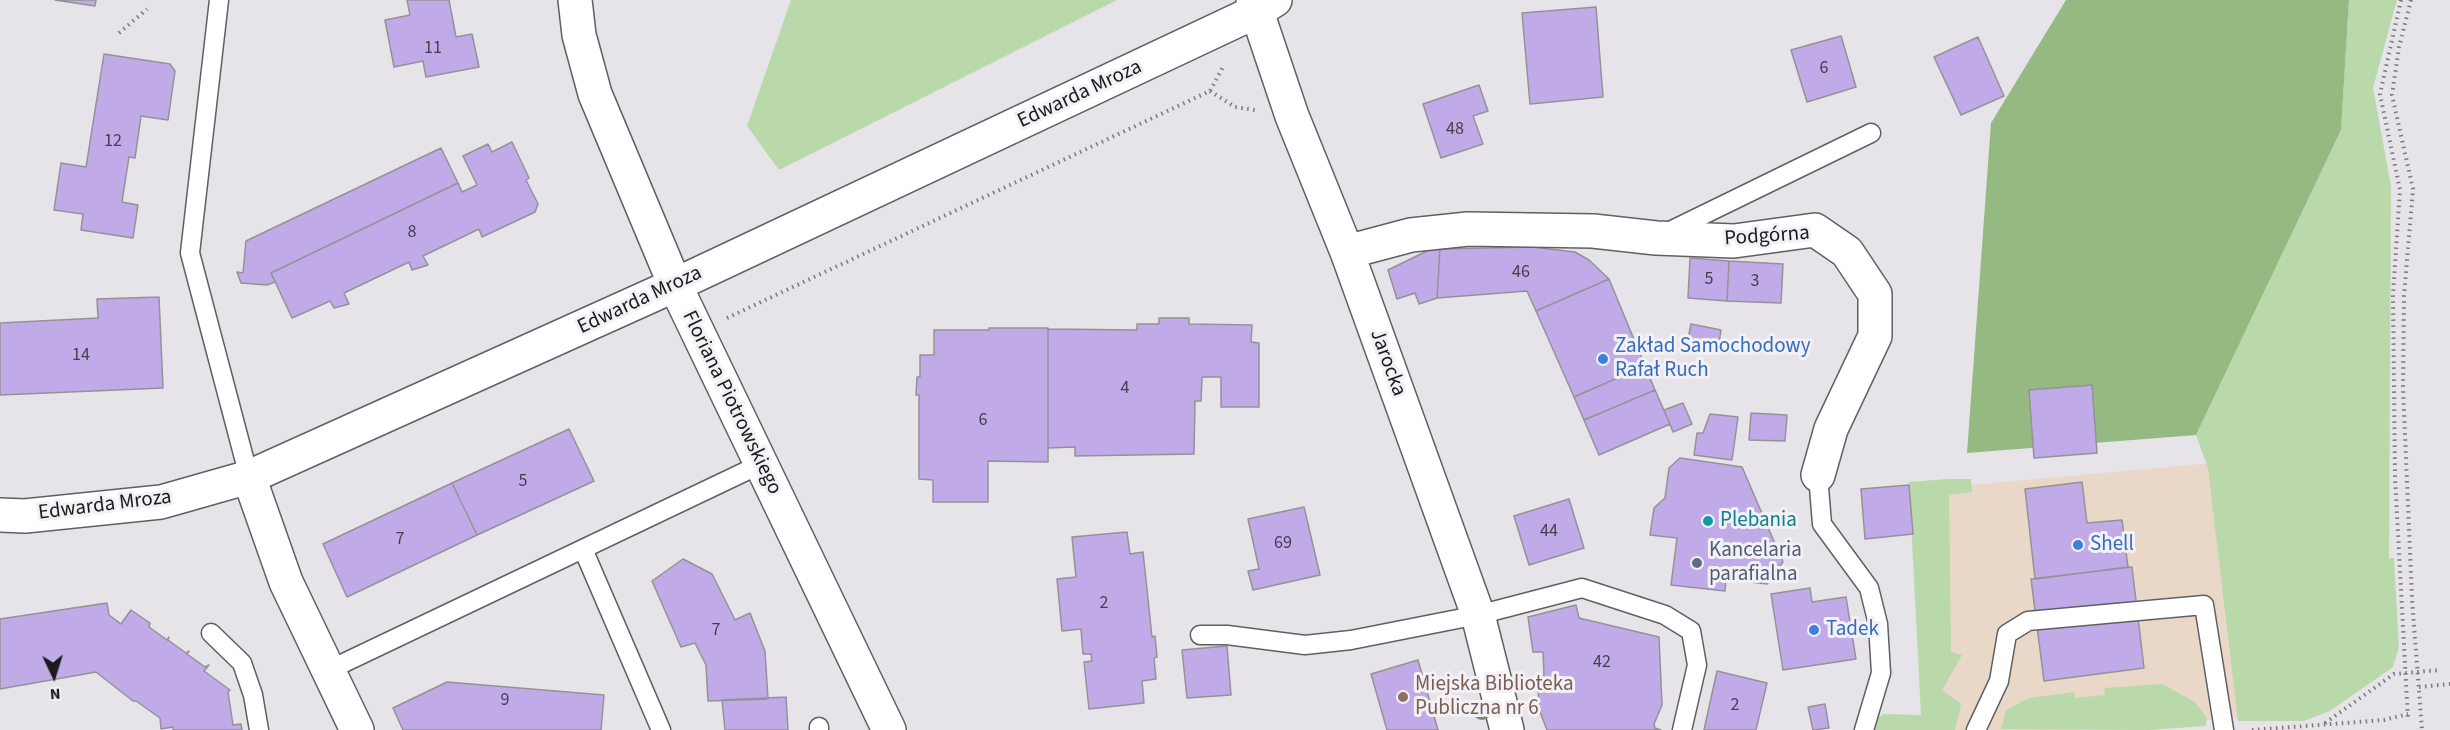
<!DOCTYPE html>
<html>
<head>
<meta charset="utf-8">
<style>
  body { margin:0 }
  #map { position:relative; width:2450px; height:730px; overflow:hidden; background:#e6e3e9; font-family:"Source Sans 3",sans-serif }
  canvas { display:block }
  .north { position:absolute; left:24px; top:646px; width:60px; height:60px; -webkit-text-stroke:4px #f3f1f6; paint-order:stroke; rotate:176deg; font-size:16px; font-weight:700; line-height:24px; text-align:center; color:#1b1a1c }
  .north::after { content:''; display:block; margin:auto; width:21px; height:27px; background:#1b1a1c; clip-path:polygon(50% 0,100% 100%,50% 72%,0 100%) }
</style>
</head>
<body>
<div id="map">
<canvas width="2450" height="730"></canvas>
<div class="north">N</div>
</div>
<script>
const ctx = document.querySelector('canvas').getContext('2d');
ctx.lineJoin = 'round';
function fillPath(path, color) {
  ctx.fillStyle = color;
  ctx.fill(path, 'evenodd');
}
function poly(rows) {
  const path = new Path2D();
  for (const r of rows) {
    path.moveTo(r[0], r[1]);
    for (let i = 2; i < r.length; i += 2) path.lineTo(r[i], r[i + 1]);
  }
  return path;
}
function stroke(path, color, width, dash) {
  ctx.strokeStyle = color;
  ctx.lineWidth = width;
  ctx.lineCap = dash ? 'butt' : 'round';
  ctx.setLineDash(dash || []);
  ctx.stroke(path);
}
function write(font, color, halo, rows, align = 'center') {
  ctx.font = font + ' "Source Sans 3",sans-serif';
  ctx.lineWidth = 6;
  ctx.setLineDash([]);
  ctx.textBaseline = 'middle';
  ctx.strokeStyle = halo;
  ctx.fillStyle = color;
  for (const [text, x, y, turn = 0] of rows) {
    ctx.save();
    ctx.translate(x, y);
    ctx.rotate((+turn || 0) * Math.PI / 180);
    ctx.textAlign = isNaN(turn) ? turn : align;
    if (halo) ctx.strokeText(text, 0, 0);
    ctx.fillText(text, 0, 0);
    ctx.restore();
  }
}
fillPath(poly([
  [2213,463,2244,717,2073,730,1938,730,1927,489]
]), '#e9d8c7');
fillPath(poly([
  [791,0,1117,0,779,170,747,126],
  [2349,0,2397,0,2373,88,2391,186,2389,558,2394,558,2399,647,2393,667,2330,711,2304,721,2238,721,2208,468,2196,435,2341,130],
  [1947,479,1971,479,1972,492,1949,495,1951,652,1962,655,1942,690,1961,704,1955,730,1874,730,1877,719,1883,714,1921,715,1909,482],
  [2162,684,2195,702,2207,718,2206,726,2149,730,2001,729,2006,710,2029,698,2074,692,2075,698,2105,695,2104,688]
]), '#b9d9aa');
fillPath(poly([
  [2066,0,2349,0,2341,130,2196,435,1967,453,1991,123]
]), '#94ba82');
const building = poly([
  [55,0,96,0,95,6,55,0],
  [407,0,449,0,456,37,472,34,479,67,426,77,423,61,394,67,385,20,410,15,407,0],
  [1596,7,1603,97,1530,104,1522,13,1596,7],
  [1841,36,1856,87,1807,102,1791,50,1841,36],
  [1978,37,2004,96,1961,115,1934,57,1978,37],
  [104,54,170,64,175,71,168,120,141,116,135,158,129,157,122,202,138,205,133,238,81,230,83,214,54,210,61,163,86,167,104,54],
  [1479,85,1488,111,1473,116,1483,144,1441,158,1423,104,1479,85],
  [512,142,529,178,526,180,538,204,535,212,482,237,479,229,423,256,428,265,412,270,409,262,344,293,349,304,334,308,330,301,292,318,271,273,458,183,462,192,477,185,463,156,488,144,492,152,512,142],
  [441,148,458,183,271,273,275,282,267,285,241,283,237,272,243,273,246,241,441,148],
  [1533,247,1575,252,1589,260,1609,279,1536,311,1527,291,1437,298,1440,249,1533,247],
  [1431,249,1440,249,1437,298,1419,304,1415,293,1397,299,1388,270,1431,249],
  [1690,258,1729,261,1727,301,1688,298,1690,258],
  [1729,261,1783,264,1781,303,1727,301,1729,261],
  [1609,279,1645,366,1574,397,1536,311,1609,279],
  [159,297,163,388,0,395,0,323,98,318,97,299,159,297],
  [1159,318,1189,318,1189,324,1252,325,1251,342,1259,343,1259,407,1221,407,1221,377,1202,377,1201,401,1195,401,1194,454,1075,456,1075,447,1048,448,1048,329,1137,330,1137,324,1159,324,1159,318],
  [1691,324,1721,330,1718,350,1687,344,1691,324],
  [989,328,1048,328,1048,462,988,461,988,502,933,502,933,480,919,479,919,395,916,395,917,377,920,377,920,355,934,355,934,330,989,330,989,328],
  [1645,366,1655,390,1584,420,1574,397,1645,366],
  [2092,385,2097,453,2034,458,2029,390,2092,385],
  [1655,390,1670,424,1599,455,1584,420,1655,390],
  [1683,403,1692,424,1673,432,1664,410,1683,403],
  [1751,413,1787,415,1785,441,1749,440,1751,413],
  [1710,414,1738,417,1732,460,1694,455,1697,433,1703,433,1710,414],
  [569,429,594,481,477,535,452,483,569,429],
  [1680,458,1742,467,1783,562,1767,584,1726,579,1725,591,1671,585,1677,538,1650,535,1654,508,1665,498,1669,468,1680,458],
  [2082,482,2087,523,2122,520,2128,567,2035,579,2025,489,2082,482],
  [452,483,477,535,347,597,323,544,452,483],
  [1909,485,1913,534,1865,539,1861,489,1909,485],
  [1569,499,1584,548,1529,565,1514,516,1569,499],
  [1304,507,1320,575,1253,590,1248,571,1259,569,1248,519,1304,507],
  [1127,532,1130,554,1143,552,1152,637,1155,636,1157,657,1154,658,1156,679,1142,681,1144,703,1089,709,1084,662,1092,661,1091,654,1083,654,1081,629,1062,631,1057,579,1076,577,1072,537,1127,532],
  [683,559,712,574,735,620,750,613,765,651,768,699,708,701,706,665,695,643,681,647,652,581,683,559],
  [2132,567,2144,668,2044,681,2031,579,2132,567],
  [1810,588,1812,602,1846,597,1856,659,1783,670,1771,594,1810,588],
  [107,603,109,615,121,624,131,610,150,623,149,627,167,640,169,637,168,640,186,653,189,651,187,654,205,667,209,665,204,671,230,690,228,692,233,725,241,724,242,730,173,730,173,727,161,729,160,718,136,701,133,701,96,672,0,689,0,619,107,603],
  [1576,605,1579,618,1659,637,1662,705,1654,724,1655,728,1661,730,1547,730,1540,712,1538,690,1544,674,1543,652,1533,652,1528,617,1576,605],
  [1227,646,1231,695,1187,698,1182,650,1227,646],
  [1418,660,1438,730,1387,730,1371,674,1418,660],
  [1717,671,1767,683,1756,730,1704,730,1717,671],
  [447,682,604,695,601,730,403,730,393,708,447,682],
  [786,697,788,730,725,730,722,700,786,697],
  [1825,704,1829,728,1813,730,1808,707,1825,704]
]);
fillPath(building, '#c0abe8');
stroke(building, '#939297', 1.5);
const lane = poly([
  [219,0,190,253,249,477],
  [1666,233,1871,133],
  [1818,475,1822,524,1869,588,1878,624,1881,673,1864,730],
  [583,549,661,730],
  [211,633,242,663,253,695,259,730],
  [1200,635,1227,635,1305,645,1351,640,1478,615,1582,588,1665,615,1691,631,1697,665,1682,730],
  [329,670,761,464],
  [819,727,819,730],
  [1976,730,1999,681,2007,634,2028,621,2204,605,2224,730]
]);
const street = poly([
  [575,0,579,35,595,94,675,285,889,730],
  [1253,0,1292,116,1347,252,1478,615,1507,730],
  [1347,252,1411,235,1468,229,1593,231,1656,238,1734,241,1815,230,1847,252,1875,294,1875,336,1831,429,1818,475],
  [249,477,286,582,357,730],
  [0,515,25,516,161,502,249,477,675,285,1257,11,1275,0]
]);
stroke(lane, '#615f64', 21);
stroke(street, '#615f64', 36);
stroke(poly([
  [2401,0,2380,94,2400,190,2393,295,2395,477,2408,720],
  [2411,0,2399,47,2392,95,2413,189,2404,296,2403,387,2412,599,2422,730],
  [119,33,147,9],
  [1210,91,1235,107,1255,110],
  [727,318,1210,91,1224,65],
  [2419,687,2450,684],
  [2325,723,2394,674,2440,670],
  [2252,730,2384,720,2408,714]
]), '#7b797d', 4, [1.5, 4.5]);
stroke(lane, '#fff', 18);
stroke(street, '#fff', 33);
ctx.fillStyle = '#7b8d6f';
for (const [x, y] of [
  [1482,711]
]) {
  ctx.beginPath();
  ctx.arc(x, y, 9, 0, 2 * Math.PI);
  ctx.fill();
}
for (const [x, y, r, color] of [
  [1603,359,6,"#3f7fe0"],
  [1708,521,6,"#0f9aa8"],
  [2078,545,6,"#3f7fe0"],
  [1697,563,6,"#5c6f8a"],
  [1814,630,6,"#3f7fe0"],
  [1403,697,6,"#8d6e63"]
]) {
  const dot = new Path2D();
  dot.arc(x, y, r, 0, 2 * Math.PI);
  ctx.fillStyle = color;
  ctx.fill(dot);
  stroke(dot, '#f3f1f6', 2);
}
write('18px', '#443e4f', null, [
  ["11",433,49],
  ["6",1824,69],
  ["48",1455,130],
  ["12",113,142],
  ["8",412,233],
  ["46",1521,273],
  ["5",1709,280],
  ["3",1755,282],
  ["14",81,356],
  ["4",1125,389],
  ["6",983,421],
  ["5",523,482],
  ["44",1549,532],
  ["7",400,540],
  ["69",1283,544],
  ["2",1104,604],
  ["7",716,631],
  ["42",1602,663],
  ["9",505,701],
  ["2",1735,706]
]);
write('21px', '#1b1a1c', '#f3f1f6', [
  ["Edwarda Mroza",1080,95,-25],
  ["Podgórna",1767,237,-4],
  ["Edwarda Mroza",640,301,-25],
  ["Jarocka",1387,363,70],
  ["Floriana Piotrowskiego",731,403,64],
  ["Edwarda Mroza",105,506,-7]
]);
write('21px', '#366cbe', '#f3f1f6', [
  ["Zakład Samochodowy",1615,347],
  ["Rafał Ruch",1615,371],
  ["Shell",2090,545],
  ["Tadek",1826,630]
], 'left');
write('21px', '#0d838f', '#f3f1f6', [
  ["Plebania",1720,521]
], 'left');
write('21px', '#4e5e75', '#f3f1f6', [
  ["Kancelaria",1709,551],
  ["parafialna",1709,575]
], 'left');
write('21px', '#785e54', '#f3f1f6', [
  ["Miejska Biblioteka",1415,685],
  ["Publiczna nr 6",1415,709]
], 'left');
</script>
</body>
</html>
